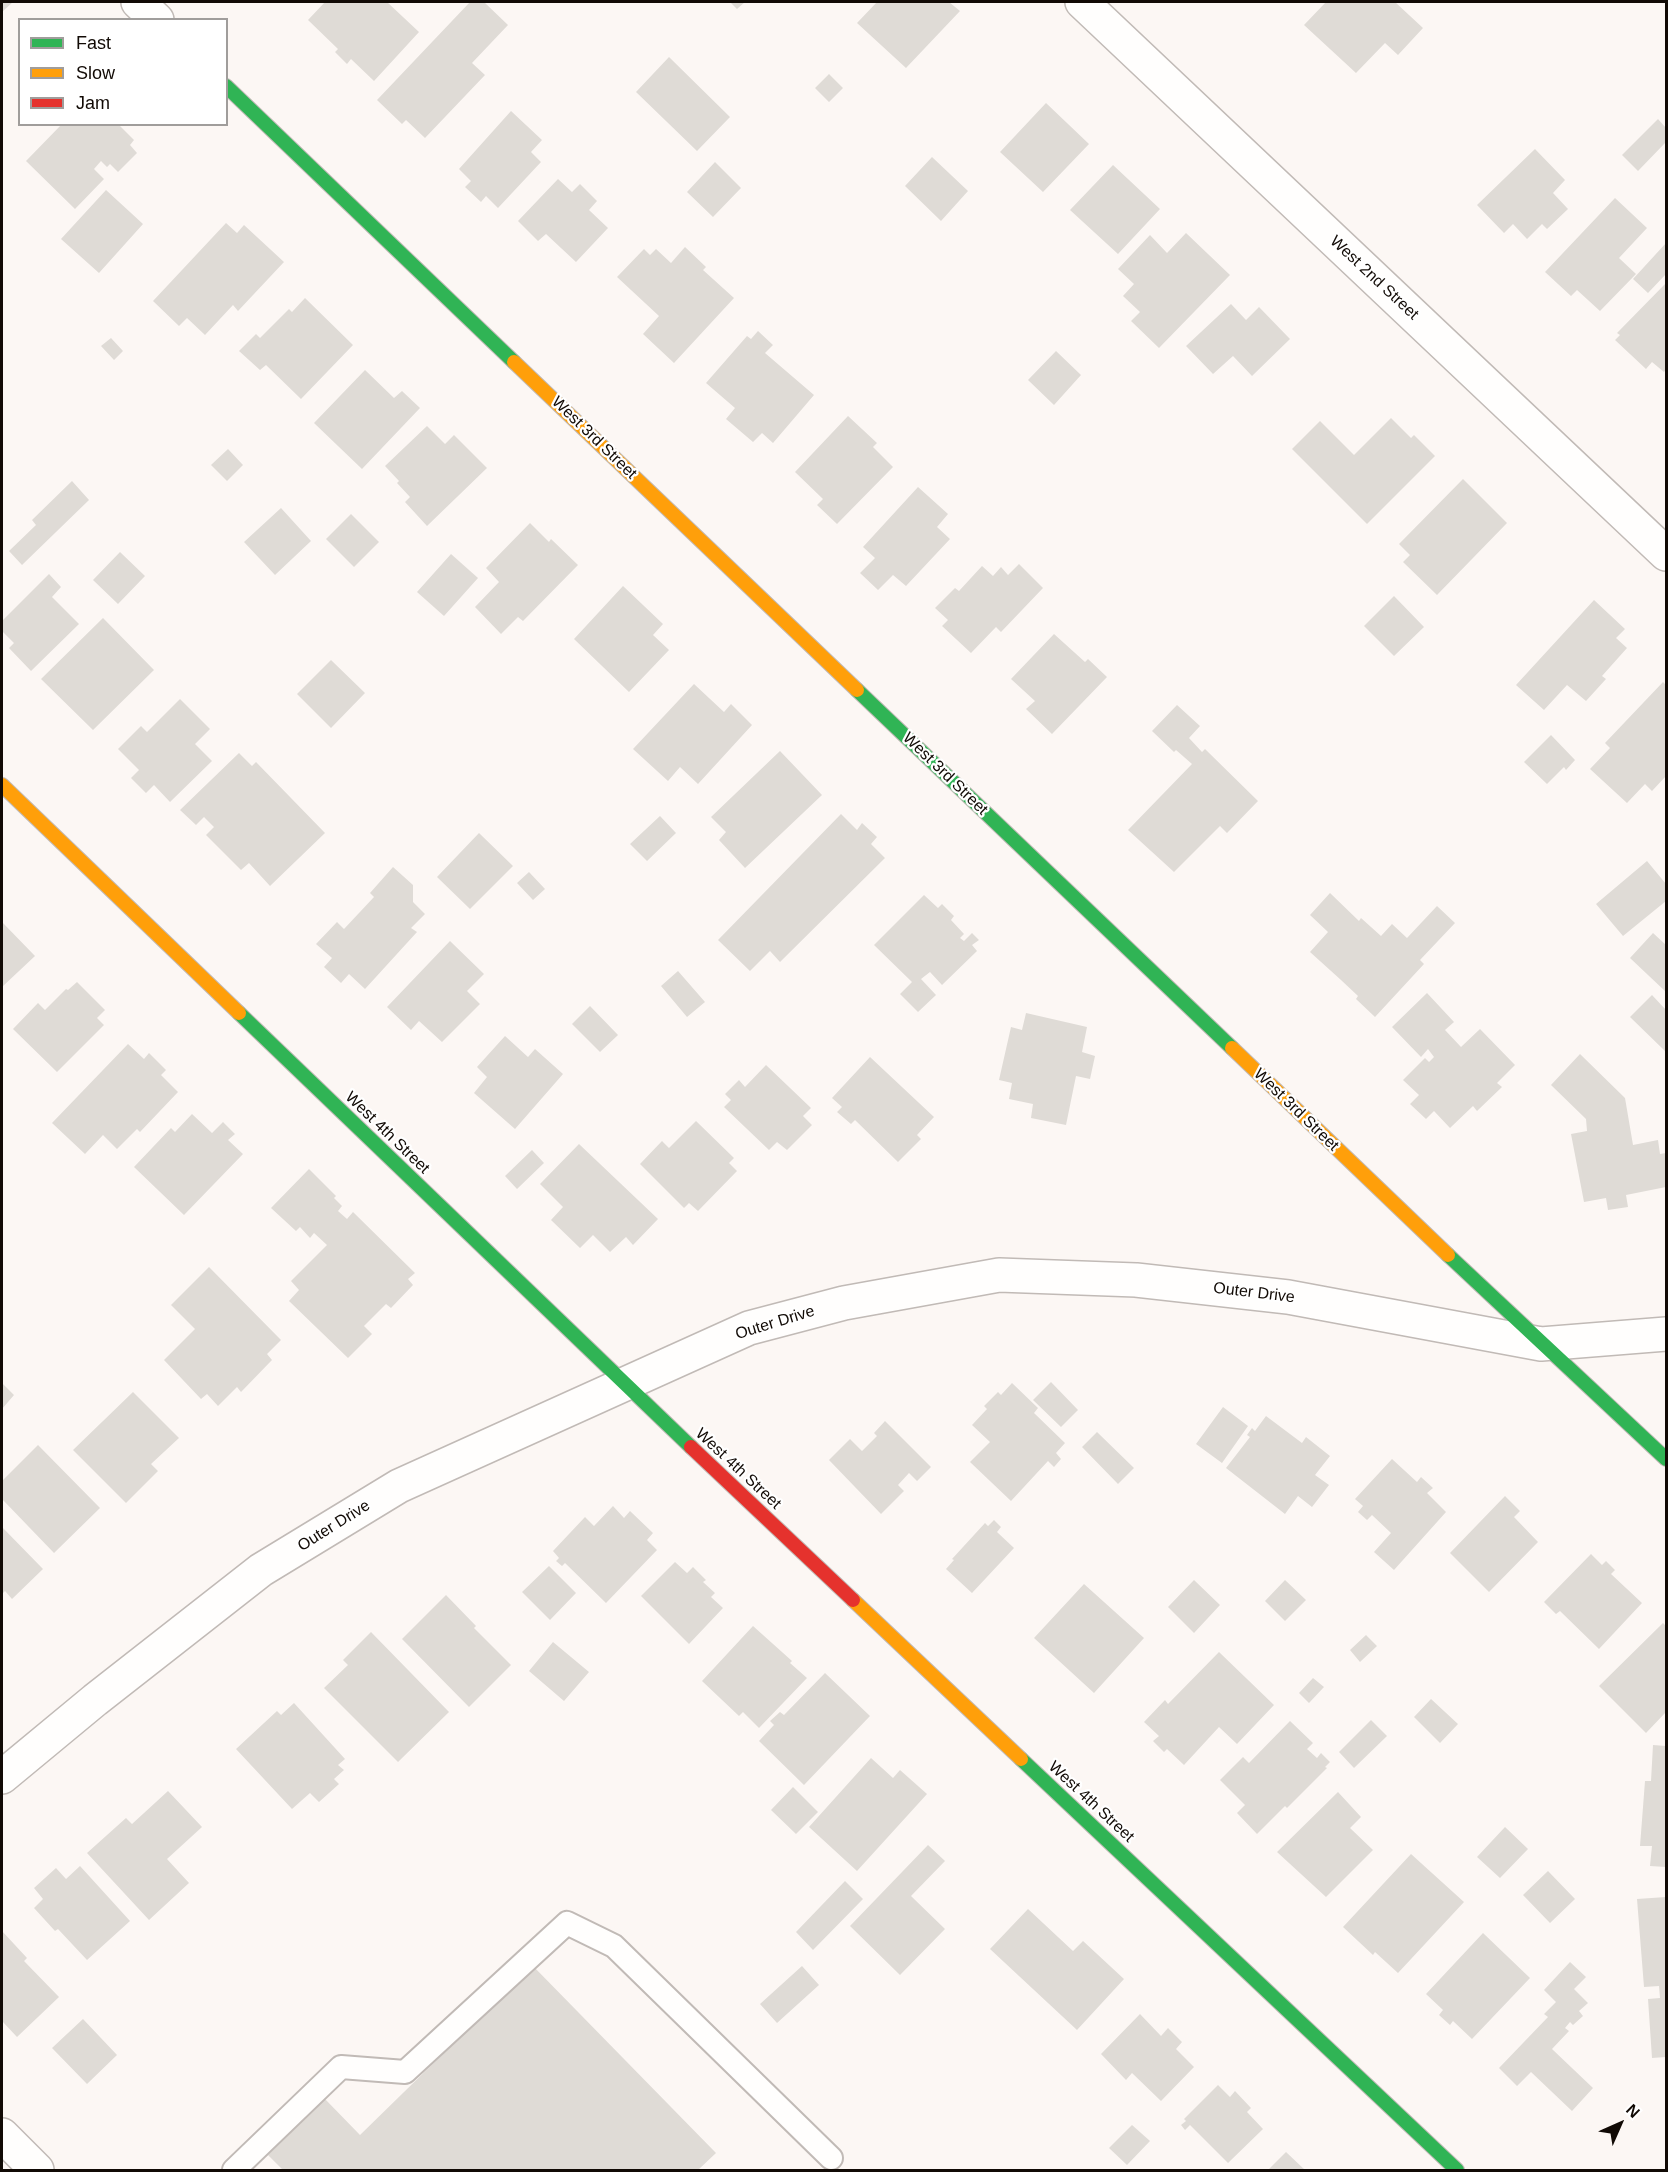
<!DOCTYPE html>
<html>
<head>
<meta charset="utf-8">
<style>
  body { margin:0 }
  #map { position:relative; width:1668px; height:2172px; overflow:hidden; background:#fcf7f4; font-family:Helvetica,sans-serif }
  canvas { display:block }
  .frame { position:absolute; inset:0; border:3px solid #110a05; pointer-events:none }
  .legend { position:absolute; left:18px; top:18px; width:210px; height:108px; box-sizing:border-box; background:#fff; border:2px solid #a09d9b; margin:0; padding:8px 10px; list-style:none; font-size:18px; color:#110a05 }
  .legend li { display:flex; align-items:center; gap:12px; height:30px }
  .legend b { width:30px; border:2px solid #a09d9b }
  .north { position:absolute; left:1590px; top:2094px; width:60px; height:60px; -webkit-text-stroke:4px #fff; paint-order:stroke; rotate:45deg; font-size:16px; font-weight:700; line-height:24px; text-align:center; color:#110a05 }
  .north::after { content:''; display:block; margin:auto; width:21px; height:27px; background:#110a05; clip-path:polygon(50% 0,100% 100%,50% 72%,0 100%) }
</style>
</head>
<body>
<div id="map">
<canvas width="1668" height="2172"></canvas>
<div class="frame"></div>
<ul class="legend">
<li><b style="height:8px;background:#30b455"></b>Fast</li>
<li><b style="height:8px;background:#ff9f0a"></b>Slow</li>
<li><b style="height:8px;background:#e5322d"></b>Jam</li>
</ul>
<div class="north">N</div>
</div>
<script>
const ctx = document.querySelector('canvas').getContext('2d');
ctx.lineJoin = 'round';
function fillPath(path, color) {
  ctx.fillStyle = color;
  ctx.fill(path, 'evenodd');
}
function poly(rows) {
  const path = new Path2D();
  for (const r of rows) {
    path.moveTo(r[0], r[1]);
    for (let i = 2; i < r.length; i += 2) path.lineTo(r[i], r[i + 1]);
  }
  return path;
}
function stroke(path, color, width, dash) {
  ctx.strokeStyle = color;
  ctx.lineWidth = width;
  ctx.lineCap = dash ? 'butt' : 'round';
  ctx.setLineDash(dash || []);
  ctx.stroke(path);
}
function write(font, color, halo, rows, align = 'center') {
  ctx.font = font + ' Helvetica,sans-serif';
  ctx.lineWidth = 4.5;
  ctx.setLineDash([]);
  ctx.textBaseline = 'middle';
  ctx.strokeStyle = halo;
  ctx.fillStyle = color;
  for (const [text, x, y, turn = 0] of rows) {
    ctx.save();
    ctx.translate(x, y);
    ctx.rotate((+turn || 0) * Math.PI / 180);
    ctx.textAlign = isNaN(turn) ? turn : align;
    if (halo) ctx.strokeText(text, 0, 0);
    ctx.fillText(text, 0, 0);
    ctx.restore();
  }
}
fillPath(poly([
  [2,2,13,2,2,12],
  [325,2,387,2,419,32,374,81,351,59,347,64,335,52,338,49,308,20],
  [470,2,484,2,508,25,472,63,485,75,425,138,406,120,402,124,377,100],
  [730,2,745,2,737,9],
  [877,2,949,2,960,11,906,68,857,23],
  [1326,2,1395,2,1423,28,1398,55,1385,43,1356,73,1304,25],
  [669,57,730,117,697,151,636,92],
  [829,74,843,88,829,102,815,88],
  [1046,103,1089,144,1043,192,1000,152],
  [511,111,542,140,531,152,541,162,498,208,486,196,481,202,465,187,471,181,459,169],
  [1658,119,1666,128,1666,142,1638,171,1622,155],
  [62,124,118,124,134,140,130,145,137,153,118,172,110,164,107,167,101,161,94,169,104,179,75,209,26,161],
  [1535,149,1565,180,1553,193,1568,209,1547,229,1542,224,1527,239,1513,224,1504,233,1477,205],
  [932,157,968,191,941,221,905,186],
  [715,162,741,188,713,217,687,192],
  [1113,165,1160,209,1118,254,1070,210],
  [558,179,572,192,580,184,597,201,589,210,608,228,576,262,546,234,538,241,518,221],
  [106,190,143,224,99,273,61,239],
  [1615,198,1647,228,1619,258,1636,274,1600,311,1577,290,1571,296,1545,272],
  [226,223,237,233,244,225,284,262,238,311,233,305,205,335,187,318,179,326,153,301],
  [1186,233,1230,275,1159,348,1131,321,1140,312,1123,296,1134,284,1118,269,1150,235,1167,253],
  [1666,243,1666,274,1648,293,1633,279],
  [685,247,706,267,703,270,734,298,674,363,643,334,659,316,617,277,644,249,650,255,656,249,671,263],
  [1666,283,1666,369,1664,372,1652,362,1646,369,1615,340,1620,335,1617,333],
  [305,298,353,345,301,399,266,365,260,370,239,351,256,334,260,338,289,309,292,312],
  [1231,304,1246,320,1259,307,1290,339,1252,376,1233,356,1213,374,1186,346],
  [758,331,773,345,765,353,814,395,773,443,762,433,753,442,726,419,735,408,706,383,747,336,751,339],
  [111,338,123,351,114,360,101,346],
  [1056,351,1081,375,1054,405,1028,380],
  [365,370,394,398,402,391,420,408,362,469,314,423],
  [848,416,877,443,873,447,893,467,837,524,817,505,823,499,795,472],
  [1391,418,1411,438,1414,435,1435,456,1367,524,1292,449,1320,421,1354,455],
  [427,426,445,444,454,435,487,468,427,526,405,502,410,497,397,483,399,481,385,466],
  [228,449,243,465,227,481,211,465],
  [1463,479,1507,523,1437,595,1403,562,1410,555,1399,544],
  [72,481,89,500,22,565,9,551,36,525,32,520],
  [918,487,948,514,937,527,950,539,906,586,893,575,878,590,860,573,875,558,863,547],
  [281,508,311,541,275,575,244,542],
  [351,514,379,542,354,567,326,539],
  [530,523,549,542,551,539,578,565,523,621,518,617,501,634,475,607,499,582,486,568],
  [120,552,145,576,118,604,93,580],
  [451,554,478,578,444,616,417,592],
  [1019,564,1043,588,1001,632,996,627,971,653,942,626,948,620,935,608,955,588,959,591,982,566,993,576,1001,567,1008,575],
  [49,574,61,587,52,597,79,624,31,671,9,648,14,643,2,631,2,621],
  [623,586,663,624,653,635,669,650,629,692,574,639],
  [1394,596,1424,627,1394,656,1364,626],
  [1594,600,1625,629,1616,638,1627,648,1602,676,1606,679,1586,701,1567,685,1544,710,1516,685],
  [103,618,154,670,93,730,41,679],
  [1054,634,1085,662,1088,659,1107,677,1052,734,1026,709,1035,701,1011,679],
  [331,660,365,693,331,728,297,694],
  [1663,682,1666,685,1666,776,1652,791,1645,784,1627,803,1590,769,1610,748,1605,743],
  [694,684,724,712,731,704,752,725,698,784,680,767,668,781,633,749],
  [180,699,210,729,195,744,212,761,170,802,154,785,146,793,131,778,139,770,118,749,141,726,147,732],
  [1177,705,1200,726,1189,738,1202,752,1205,749,1258,801,1227,833,1220,826,1174,872,1128,830,1192,764,1176,750,1174,752,1152,731],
  [1551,735,1575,760,1566,770,1564,767,1547,784,1524,762],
  [780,751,822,795,745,868,719,840,726,832,711,817],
  [239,753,252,766,256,762,325,833,270,886,249,863,241,870,206,835,214,827,204,817,196,825,180,810],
  [841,814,857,830,862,823,877,837,871,844,885,858,780,962,770,951,750,971,718,940],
  [660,816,676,833,647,861,630,844],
  [479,833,513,866,470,909,437,877],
  [1647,861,1666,884,1666,901,1623,936,1596,904],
  [393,867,413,885,413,902,425,914,411,928,417,932,365,989,349,974,341,983,324,967,332,958,316,944,337,922,344,929,374,897,370,893],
  [529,872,545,889,533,900,517,883],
  [1330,893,1359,921,1361,918,1381,936,1392,924,1407,938,1437,906,1455,923,1420,960,1424,964,1375,1017,1356,999,1358,996,1341,980,1310,952,1328,932,1310,915],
  [924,895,938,908,942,904,954,916,951,920,964,934,960,938,964,941,972,933,979,940,972,945,977,951,942,985,930,972,921,979,936,995,918,1012,900,994,912,982,874,945],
  [2,922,35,956,2,987],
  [1653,933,1666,945,1666,992,1630,958],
  [450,941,484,974,467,991,480,1004,442,1042,419,1021,411,1030,387,1007],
  [678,971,705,1002,687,1017,661,986],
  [77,982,105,1010,97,1018,104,1025,57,1072,13,1029,38,1003,45,1010,66,989,68,990],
  [1427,993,1454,1022,1445,1030,1461,1047,1480,1029,1515,1065,1497,1083,1502,1087,1477,1111,1473,1106,1450,1128,1434,1111,1426,1119,1410,1104,1419,1095,1403,1080,1425,1058,1429,1062,1434,1057,1428,1049,1421,1057,1392,1027],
  [1652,995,1666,1010,1666,1052,1630,1017],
  [590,1006,618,1035,600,1052,572,1024],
  [1026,1013,1087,1027,1082,1052,1095,1056,1090,1079,1076,1076,1066,1125,1031,1118,1033,1104,1009,1099,1012,1083,999,1080,1011,1027,1022,1030],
  [505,1036,528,1057,535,1049,563,1074,515,1129,474,1093,487,1077,477,1067],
  [128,1044,144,1059,149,1053,166,1070,161,1075,178,1092,140,1132,137,1129,117,1149,103,1135,85,1154,52,1123],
  [1580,1054,1625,1098,1633,1145,1658,1140,1660,1154,1666,1153,1666,1187,1626,1195,1628,1207,1608,1210,1606,1198,1584,1202,1571,1134,1587,1131,1586,1119,1551,1085],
  [870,1057,934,1117,917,1135,921,1139,898,1162,855,1120,851,1124,837,1112,842,1107,832,1098],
  [766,1065,811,1108,803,1116,812,1125,787,1150,777,1142,769,1150,724,1107,731,1100,725,1094,739,1080,745,1087],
  [192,1114,212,1133,223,1122,235,1134,228,1140,243,1154,184,1215,134,1167,171,1128,175,1132],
  [696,1121,734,1158,729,1163,737,1171,698,1211,689,1203,684,1208,640,1164,662,1141,669,1148],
  [579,1144,658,1219,633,1245,626,1237,610,1252,593,1235,580,1248,551,1220,563,1207,540,1184],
  [532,1150,544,1163,517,1189,505,1176],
  [309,1169,336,1196,334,1198,342,1206,338,1211,347,1219,353,1212,415,1273,408,1279,413,1285,391,1308,386,1304,364,1326,372,1334,348,1358,289,1301,299,1290,291,1281,327,1245,314,1233,310,1238,300,1227,296,1231,271,1208],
  [209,1267,281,1340,267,1354,272,1360,241,1392,237,1387,218,1406,207,1394,201,1399,164,1360,195,1329,171,1305],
  [1051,1382,1078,1410,1061,1427,1033,1400],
  [2,1383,14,1395,2,1409],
  [1012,1383,1038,1408,1034,1413,1065,1443,1056,1453,1061,1459,1054,1467,1048,1461,1011,1501,970,1462,990,1442,972,1425,987,1409,984,1406,998,1392,1001,1395],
  [133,1392,179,1438,151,1464,158,1471,126,1503,73,1450],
  [1223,1407,1248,1426,1222,1463,1196,1444],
  [1266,1416,1302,1443,1306,1437,1330,1456,1315,1475,1329,1485,1312,1507,1298,1496,1285,1514,1226,1468,1250,1437,1247,1435,1252,1428,1255,1431],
  [885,1421,931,1467,917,1481,909,1473,898,1485,904,1491,881,1514,829,1460,850,1439,862,1451,877,1436,874,1433],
  [1097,1432,1134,1468,1118,1484,1082,1447],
  [38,1445,100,1508,54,1553,2,1499,2,1481],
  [1392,1459,1417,1482,1421,1477,1433,1488,1427,1493,1446,1512,1394,1570,1374,1552,1391,1533,1372,1515,1367,1520,1358,1512,1363,1506,1355,1499],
  [1505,1496,1520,1511,1514,1517,1538,1542,1489,1592,1450,1553],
  [613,1506,624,1518,630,1511,653,1533,647,1540,657,1550,606,1603,565,1563,562,1566,556,1561,559,1558,553,1551,585,1517,594,1526],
  [994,1520,1001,1527,997,1532,1014,1548,972,1593,946,1569,954,1560,952,1559,985,1523,988,1526],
  [2,1527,43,1569,12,1599,5,1591,2,1594],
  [1591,1554,1602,1565,1606,1561,1615,1570,1611,1574,1642,1603,1599,1649,1560,1611,1556,1614,1544,1602],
  [675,1562,687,1573,693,1567,706,1580,703,1582,715,1593,711,1597,723,1608,689,1644,641,1596],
  [549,1566,576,1593,550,1620,522,1592],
  [1194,1580,1220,1605,1194,1633,1168,1607],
  [1285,1580,1306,1600,1285,1621,1265,1601],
  [1084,1584,1144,1638,1094,1693,1034,1638],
  [446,1595,476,1626,474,1628,511,1665,469,1707,402,1639],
  [1663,1623,1666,1626,1666,1712,1646,1733,1599,1686],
  [753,1626,792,1661,790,1663,807,1678,759,1728,743,1712,739,1716,702,1681],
  [371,1632,449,1712,398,1762,324,1688,348,1665,343,1660],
  [1366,1635,1377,1646,1360,1662,1350,1650],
  [553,1642,589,1672,564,1701,529,1671],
  [1219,1652,1274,1705,1237,1744,1219,1727,1184,1765,1167,1749,1164,1752,1153,1741,1159,1736,1144,1722,1165,1700,1168,1704],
  [825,1673,870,1716,804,1785,759,1741,774,1725,770,1721,780,1712,784,1715],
  [1313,1678,1324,1687,1309,1703,1299,1693],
  [1431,1699,1458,1724,1440,1743,1414,1717],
  [294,1703,345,1759,338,1765,344,1770,334,1779,339,1784,319,1802,310,1793,292,1809,236,1749,277,1711,281,1715],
  [1371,1720,1387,1736,1354,1768,1339,1752],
  [1290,1721,1313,1743,1307,1749,1317,1758,1321,1753,1330,1762,1325,1767,1327,1768,1287,1808,1285,1806,1257,1834,1237,1813,1245,1805,1220,1780,1243,1757,1249,1763],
  [1653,1745,1666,1746,1666,1867,1650,1866,1652,1846,1640,1846,1645,1781,1651,1781],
  [871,1758,893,1778,900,1770,927,1794,857,1871,809,1827],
  [793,1787,818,1812,796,1834,771,1810],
  [168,1791,202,1827,167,1859,189,1883,149,1920,87,1853,126,1818,132,1824],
  [1338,1792,1361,1817,1350,1828,1373,1850,1326,1897,1277,1852],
  [1505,1827,1528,1849,1500,1878,1477,1857],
  [928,1845,945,1861,911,1896,945,1929,900,1975,850,1926],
  [1411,1854,1464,1902,1398,1973,1375,1952,1373,1955,1343,1927],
  [80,1866,130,1921,87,1960,58,1929,55,1931,34,1908,43,1899,34,1888,56,1868,66,1879],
  [1548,1871,1575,1899,1550,1923,1523,1895],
  [845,1881,863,1899,813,1950,796,1932],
  [1666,1897,1666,2057,1652,2058,1648,1999,1660,1998,1659,1986,1644,1987,1637,1899],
  [1028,1909,1073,1951,1083,1941,1124,1979,1077,2030,990,1949],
  [2,1931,27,1958,24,1961,59,1997,17,2037,2,2021],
  [1483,1933,1530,1978,1472,2039,1453,2021,1450,2025,1439,2015,1443,2010,1426,1994],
  [1570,1962,1586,1977,1574,1989,1588,2003,1579,2011,1583,2016,1573,2025,1570,2022,1565,2028,1569,2031,1552,2049,1593,2088,1572,2111,1531,2072,1517,2086,1499,2068,1548,2017,1544,2014,1556,2002,1544,1990],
  [533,1966,716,2153,698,2170,283,2170,268,2155,325,2099,360,2135],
  [802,1966,819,1985,777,2023,760,2004],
  [1140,2014,1161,2036,1168,2028,1182,2042,1176,2049,1194,2067,1161,2101,1132,2073,1126,2080,1101,2054],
  [83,2019,117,2055,87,2084,52,2048],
  [1218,2085,1230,2097,1235,2091,1251,2108,1247,2112,1263,2129,1228,2163,1190,2125,1185,2130,1181,2125,1186,2121,1184,2119],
  [1132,2125,1150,2141,1127,2165,1109,2148],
  [1286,2152,1305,2170,1268,2170]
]), '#dfdbd6');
const lane = poly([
  [234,2170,341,2067,405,2072,567,1923,614,1946,831,2158]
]);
const street = poly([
  [138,2,157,20],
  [1082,2,1666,554],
  [2,1777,95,1700,261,1570,399,1486,749,1328,844,1303,999,1275,1136,1280,1288,1297,1541,1344,1666,1334],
  [2,2135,37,2170]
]);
const fast = poly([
  [226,86,514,362],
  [857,690,1232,1048],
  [239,1013,691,1447],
  [1448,1255,1666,1459],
  [1021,1759,1457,2170]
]);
const slow = poly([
  [514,362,857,690],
  [2,785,239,1013],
  [1232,1048,1448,1255],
  [853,1600,1021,1759]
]);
const jam = poly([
  [691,1447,853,1600]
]);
stroke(lane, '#c1bab6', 26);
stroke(street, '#c1bab6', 36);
stroke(fast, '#c1bab6', 16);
stroke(slow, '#c1bab6', 16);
stroke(jam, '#c1bab6', 16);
stroke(lane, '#fffefd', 22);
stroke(street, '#fffefd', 33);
stroke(fast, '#30b455', 14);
stroke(slow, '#ff9f0a', 14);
stroke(jam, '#e5322d', 14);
write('16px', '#110a05', '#fff', [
  ["West 2nd Street",1374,278,43],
  ["West 3rd Street",594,438,44],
  ["West 3rd Street",945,774,44],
  ["West 3rd Street",1296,1110,44],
  ["West 4th Street",387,1133,44],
  ["Outer Drive",1254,1293,7],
  ["Outer Drive",775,1323,-17],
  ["West 4th Street",738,1469,43],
  ["Outer Drive",334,1526,-32],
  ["West 4th Street",1091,1802,43]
]);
</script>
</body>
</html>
